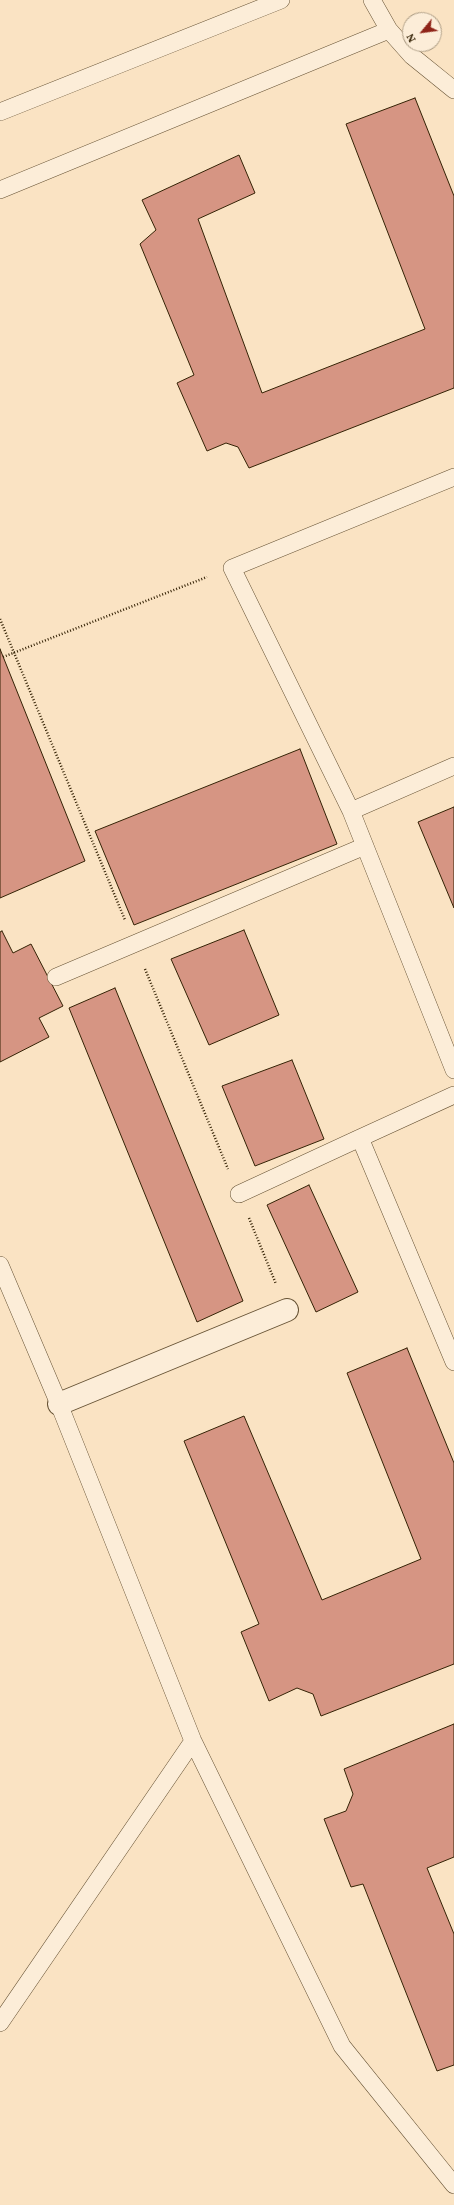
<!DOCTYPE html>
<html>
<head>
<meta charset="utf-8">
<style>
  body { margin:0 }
  #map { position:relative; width:454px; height:2205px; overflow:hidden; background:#fae3c3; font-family:Vollkorn,serif }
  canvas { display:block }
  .north { position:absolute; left:402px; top:12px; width:40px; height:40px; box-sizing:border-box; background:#fcedd8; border:1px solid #ac9c84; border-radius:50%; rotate:241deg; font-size:11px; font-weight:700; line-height:16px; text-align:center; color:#342205 }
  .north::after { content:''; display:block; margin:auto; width:14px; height:18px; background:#8f2418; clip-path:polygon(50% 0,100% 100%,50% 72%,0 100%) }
</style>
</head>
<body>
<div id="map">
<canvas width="454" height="2205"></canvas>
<div class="north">N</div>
</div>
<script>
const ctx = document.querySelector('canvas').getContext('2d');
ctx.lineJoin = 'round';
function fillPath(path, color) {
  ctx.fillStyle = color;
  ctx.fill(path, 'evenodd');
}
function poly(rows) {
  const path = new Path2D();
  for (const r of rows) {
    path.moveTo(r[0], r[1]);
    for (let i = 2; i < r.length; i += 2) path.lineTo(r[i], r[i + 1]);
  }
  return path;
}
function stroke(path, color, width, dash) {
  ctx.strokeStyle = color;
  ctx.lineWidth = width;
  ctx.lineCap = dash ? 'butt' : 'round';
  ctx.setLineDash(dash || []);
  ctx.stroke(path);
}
const building = poly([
  [415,98,454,196,454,388,249,468,238,447,226,443,207,451,177,383,194,375,140,244,156,230,142,200,239,155,255,193,198,219,262,393,425,329,346,124,415,98],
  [0,649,85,861,0,898,0,649],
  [300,749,337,844,134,925,95,831,300,749],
  [454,807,454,908,418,822,454,807],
  [244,930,279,1015,209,1045,171,959,244,930],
  [2,931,13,953,31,944,63,1006,39,1018,49,1037,0,1062,0,932,2,931],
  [115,988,243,1301,197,1322,69,1008,115,988],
  [292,1060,324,1139,255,1166,222,1086,292,1060],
  [309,1185,358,1292,316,1312,267,1205,309,1185],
  [407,1348,454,1463,454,1664,321,1716,313,1694,297,1688,269,1701,241,1632,259,1624,184,1441,244,1416,322,1600,421,1559,347,1373,407,1348],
  [454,1724,454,1857,427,1868,454,1934,454,2065,437,2071,363,1884,351,1887,324,1819,346,1811,353,1794,344,1769,454,1724]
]);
fillPath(building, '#d69583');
stroke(building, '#342205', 1);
const lane = poly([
  [372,0,389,30,412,56,454,90],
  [0,112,281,0],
  [0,190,389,30],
  [454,477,232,568,351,811,454,1070],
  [351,811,454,766],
  [56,977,365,846],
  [454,1095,360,1138,454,1362],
  [239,1194,360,1138],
  [0,1265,59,1404,193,1741,342,2046,454,2185],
  [0,2023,193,1741]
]);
const street = poly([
  [59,1404,287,1310]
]);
stroke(lane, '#665234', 18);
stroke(street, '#665234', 24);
stroke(poly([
  [0,619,125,920],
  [3,657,207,577],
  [145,969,228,1169],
  [249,1218,276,1284]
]), '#342205', 2.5, [1, 2]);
stroke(lane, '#fcedd8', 17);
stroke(street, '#fcedd8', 22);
</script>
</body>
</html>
